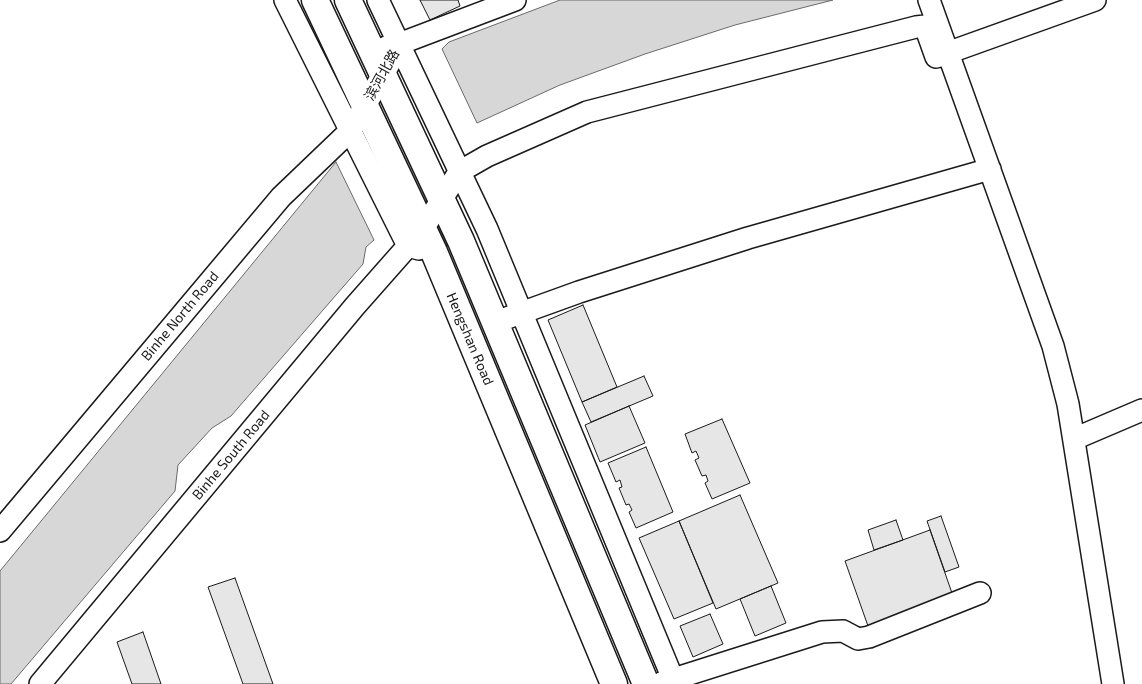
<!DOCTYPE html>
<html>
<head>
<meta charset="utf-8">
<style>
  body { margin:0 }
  canvas { display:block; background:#fff }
</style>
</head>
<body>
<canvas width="1142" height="684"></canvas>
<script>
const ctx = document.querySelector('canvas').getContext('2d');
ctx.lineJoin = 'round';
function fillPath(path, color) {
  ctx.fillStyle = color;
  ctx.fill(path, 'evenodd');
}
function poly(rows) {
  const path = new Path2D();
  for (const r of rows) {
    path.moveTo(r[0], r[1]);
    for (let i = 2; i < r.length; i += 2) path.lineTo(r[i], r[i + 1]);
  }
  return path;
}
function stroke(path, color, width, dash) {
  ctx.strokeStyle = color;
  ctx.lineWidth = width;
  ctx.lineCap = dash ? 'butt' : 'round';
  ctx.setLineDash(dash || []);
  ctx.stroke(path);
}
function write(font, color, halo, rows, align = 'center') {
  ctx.font = font + ' "Exo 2","Noto Sans SC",sans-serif';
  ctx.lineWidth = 4;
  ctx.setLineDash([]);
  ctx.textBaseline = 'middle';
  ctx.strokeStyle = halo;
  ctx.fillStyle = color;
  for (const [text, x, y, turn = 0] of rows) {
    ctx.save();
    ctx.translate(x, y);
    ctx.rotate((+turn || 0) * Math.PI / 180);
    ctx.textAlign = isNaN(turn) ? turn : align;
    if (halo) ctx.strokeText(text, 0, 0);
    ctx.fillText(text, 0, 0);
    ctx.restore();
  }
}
const water = poly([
  [560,0,833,0,735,25,645,54,560,85,477,123,442,49,449,42,560,0],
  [336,162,374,240,366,247,363,264,231,416,212,428,178,465,175,491,11,684,0,684,0,571,336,162]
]);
fillPath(water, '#d7d7d7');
stroke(water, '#6a6a6a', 1);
const building = poly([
  [420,0,458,0,460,6,430,20,420,0],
  [583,305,617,387,582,402,548,320,583,305],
  [644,376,653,396,591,422,582,402,644,376],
  [629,406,645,443,600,462,585,425,629,406],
  [722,419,750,483,712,499,705,483,708,481,706,475,702,476,695,460,699,458,696,451,692,453,685,434,722,419],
  [646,447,673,512,636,528,629,512,632,510,629,504,626,505,619,488,622,487,620,480,616,482,608,463,646,447],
  [740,495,778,583,716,609,679,521,740,495],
  [941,516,959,567,945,572,927,521,941,516],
  [896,520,903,540,874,550,868,530,896,520],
  [679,521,713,603,674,619,639,538,679,521],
  [930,530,953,596,868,626,845,561,930,530],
  [235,578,273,684,243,684,208,587,235,578],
  [771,586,786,623,755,636,740,599,771,586],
  [710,614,723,644,693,657,680,626,710,614],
  [143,632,161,684,132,684,117,642,143,632]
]);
fillPath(building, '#e6e6e6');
stroke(building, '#1a1a1a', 1);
const minor = poly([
  [285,0,408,246,419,249],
  [378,0,487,229,675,684],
  [929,0,1053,346,1068,404,1113,684],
  [386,47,399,44,515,0],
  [507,318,579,292,748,238,990,169],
  [1074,439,1142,410],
  [0,531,281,197,351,130,389,64],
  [661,683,822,632,843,631,858,639,869,637,980,593],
  [40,684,355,306,423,229,459,172,487,156,587,112,916,27,925,26,936,57,1095,0]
]);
const major = poly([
  [315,0,434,252,614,684],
  [348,0,461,241,646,684]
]);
stroke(minor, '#1a1a1a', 24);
stroke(major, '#1a1a1a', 29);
stroke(minor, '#fff', 21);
stroke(major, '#fff', 26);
write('14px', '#1a1a1a', '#fff', [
  ["滨河北路",382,75,-61],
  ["Binhe North Road",180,316,-50],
  ["Hengshan Road",470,339,67],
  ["Binhe South Road",231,455,-50]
]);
</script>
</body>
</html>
